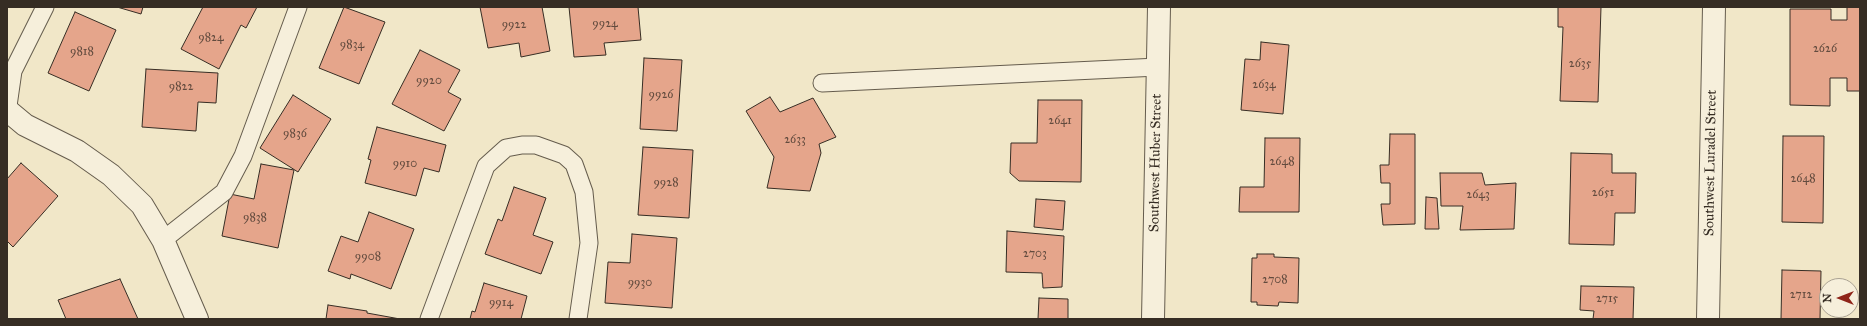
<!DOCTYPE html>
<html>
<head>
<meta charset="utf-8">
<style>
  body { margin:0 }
  #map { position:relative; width:1867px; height:326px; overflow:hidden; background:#f1e7c8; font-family:"IM FELL Great Primer",serif }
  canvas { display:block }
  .frame { position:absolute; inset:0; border:8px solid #362d24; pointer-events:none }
  .north { position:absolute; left:1819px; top:278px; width:40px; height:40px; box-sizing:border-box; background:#f6efdb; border:1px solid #a9a192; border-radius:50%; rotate:270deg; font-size:11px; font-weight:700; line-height:16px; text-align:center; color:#362d24 }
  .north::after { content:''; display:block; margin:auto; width:14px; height:18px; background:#8f2418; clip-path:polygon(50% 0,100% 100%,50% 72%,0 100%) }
</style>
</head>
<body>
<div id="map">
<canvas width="1867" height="326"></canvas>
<div class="frame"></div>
<div class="north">N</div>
</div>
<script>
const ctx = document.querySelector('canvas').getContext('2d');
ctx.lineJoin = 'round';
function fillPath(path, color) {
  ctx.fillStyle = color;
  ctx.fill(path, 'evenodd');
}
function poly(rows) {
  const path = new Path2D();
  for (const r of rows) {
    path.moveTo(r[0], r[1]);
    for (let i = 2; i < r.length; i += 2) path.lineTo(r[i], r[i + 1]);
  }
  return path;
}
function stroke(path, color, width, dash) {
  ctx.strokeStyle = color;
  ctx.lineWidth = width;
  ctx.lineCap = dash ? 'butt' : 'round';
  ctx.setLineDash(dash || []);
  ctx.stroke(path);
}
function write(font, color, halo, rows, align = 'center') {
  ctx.font = font + ' "IM FELL Great Primer",serif';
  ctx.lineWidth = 4;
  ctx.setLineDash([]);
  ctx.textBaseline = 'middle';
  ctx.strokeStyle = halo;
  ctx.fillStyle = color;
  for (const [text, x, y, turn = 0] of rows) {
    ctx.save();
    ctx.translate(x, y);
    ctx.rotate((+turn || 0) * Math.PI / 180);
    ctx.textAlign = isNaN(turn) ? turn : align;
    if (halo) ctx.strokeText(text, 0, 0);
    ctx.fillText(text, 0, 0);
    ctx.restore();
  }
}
const building = poly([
  [117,7,143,7,141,14,117,7],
  [203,7,257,7,246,28,241,25,219,69,181,49,203,7],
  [344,7,385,22,359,84,319,68,344,7],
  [480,7,542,7,550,51,521,57,519,43,488,48,480,7],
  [569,7,638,7,641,40,604,43,606,55,574,57,569,7],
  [1558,7,1601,7,1598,102,1560,101,1563,27,1558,27,1558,7],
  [1847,7,1860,7,1860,91,1847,91,1847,78,1830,78,1830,106,1790,105,1790,9,1831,9,1831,20,1847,20,1847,7],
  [75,12,116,30,89,91,48,73,75,12],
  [1261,42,1289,45,1283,114,1241,110,1245,59,1260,60,1261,42],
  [420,50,460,70,448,92,461,99,444,131,392,104,420,50],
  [644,58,682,60,677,131,640,129,644,58],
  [146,69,218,73,216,103,198,102,196,131,142,127,146,69],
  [293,95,331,119,298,172,260,148,293,95],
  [770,97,780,112,813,98,836,137,819,144,821,153,810,191,767,188,774,157,746,111,770,97],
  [1038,100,1082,100,1081,182,1019,181,1010,173,1011,143,1037,143,1038,100],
  [377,127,446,145,439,172,424,168,416,196,365,183,371,160,368,159,377,127],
  [1390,134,1415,134,1415,224,1383,225,1381,204,1390,204,1390,183,1381,183,1380,165,1389,165,1390,134],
  [1783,136,1824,136,1823,223,1782,222,1783,136],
  [1265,138,1300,138,1299,212,1239,212,1240,187,1264,187,1265,138],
  [643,147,693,150,689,218,638,215,643,147],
  [1571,153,1612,154,1612,173,1636,173,1635,213,1615,213,1614,245,1569,244,1571,153],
  [21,163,58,196,13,247,7,241,7,179,21,163],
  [261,164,294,170,278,248,222,236,230,194,254,199,261,164],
  [1440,173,1482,173,1485,185,1516,183,1514,229,1460,230,1463,206,1441,206,1440,173],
  [514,187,546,198,533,235,553,242,541,274,485,254,498,219,502,221,514,187],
  [1426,197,1437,198,1439,229,1425,229,1426,197],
  [1036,199,1065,201,1063,230,1034,227,1036,199],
  [369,212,414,229,391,289,351,274,350,279,328,271,341,236,358,242,369,212],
  [1007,231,1064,236,1062,287,1043,288,1042,273,1006,272,1007,231],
  [632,234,677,238,672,308,605,303,608,262,630,263,632,234],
  [1257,254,1274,254,1274,257,1299,258,1298,303,1279,302,1278,306,1257,305,1257,302,1251,302,1252,258,1257,258,1257,254],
  [1782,270,1821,271,1820,319,1781,319,1782,270],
  [120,279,138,319,66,319,58,300,120,279],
  [484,283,527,296,521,319,470,319,472,311,475,312,484,283],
  [1581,286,1634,287,1633,319,1593,319,1594,311,1580,310,1581,286],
  [1039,298,1068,299,1068,319,1038,319,1039,298],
  [328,305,367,311,367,313,400,319,326,319,328,305]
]);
fillPath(building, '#e5a58b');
stroke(building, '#362d24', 1);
const lane = poly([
  [822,83,1158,67],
  [7,113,13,71,45,7],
  [163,240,224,192,243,156,298,7],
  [429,319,486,166,506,148,522,145,536,145,564,155,574,164,584,192,589,243,578,319]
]);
const street = poly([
  [7,110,25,125,77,151,111,175,142,205,163,240,197,319],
  [1153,319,1159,7],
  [1708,319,1714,7]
]);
stroke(lane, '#655c4d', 19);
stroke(street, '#655c4d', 24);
stroke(lane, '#f6efdb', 17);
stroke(street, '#f6efdb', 22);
write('12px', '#624b3e', null, [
  ["9924",605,24],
  ["9922",514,25],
  ["9824",211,38],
  ["9834",352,45],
  ["2626",1825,49],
  ["9818",82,52],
  ["2635",1580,64],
  ["9920",429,81],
  ["2634",1264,85],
  ["9822",181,87],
  ["9926",661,95],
  ["2641",1060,121],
  ["9836",295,134],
  ["2633",795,140],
  ["2648",1282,162],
  ["9910",405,164],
  ["2648",1803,179],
  ["9928",666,183],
  ["2651",1603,193],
  ["2643",1478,195],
  ["9838",255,218],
  ["2703",1035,254],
  ["9908",368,257],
  ["2708",1275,280],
  ["9930",640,283],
  ["2712",1801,295],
  ["2715",1607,299],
  ["9914",501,303]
]);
write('14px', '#362d24', '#f6efdb', [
  ["Southwest Huber Street",1156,163,-89],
  ["Southwest Luradel Street",1711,163,-89]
]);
</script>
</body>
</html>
